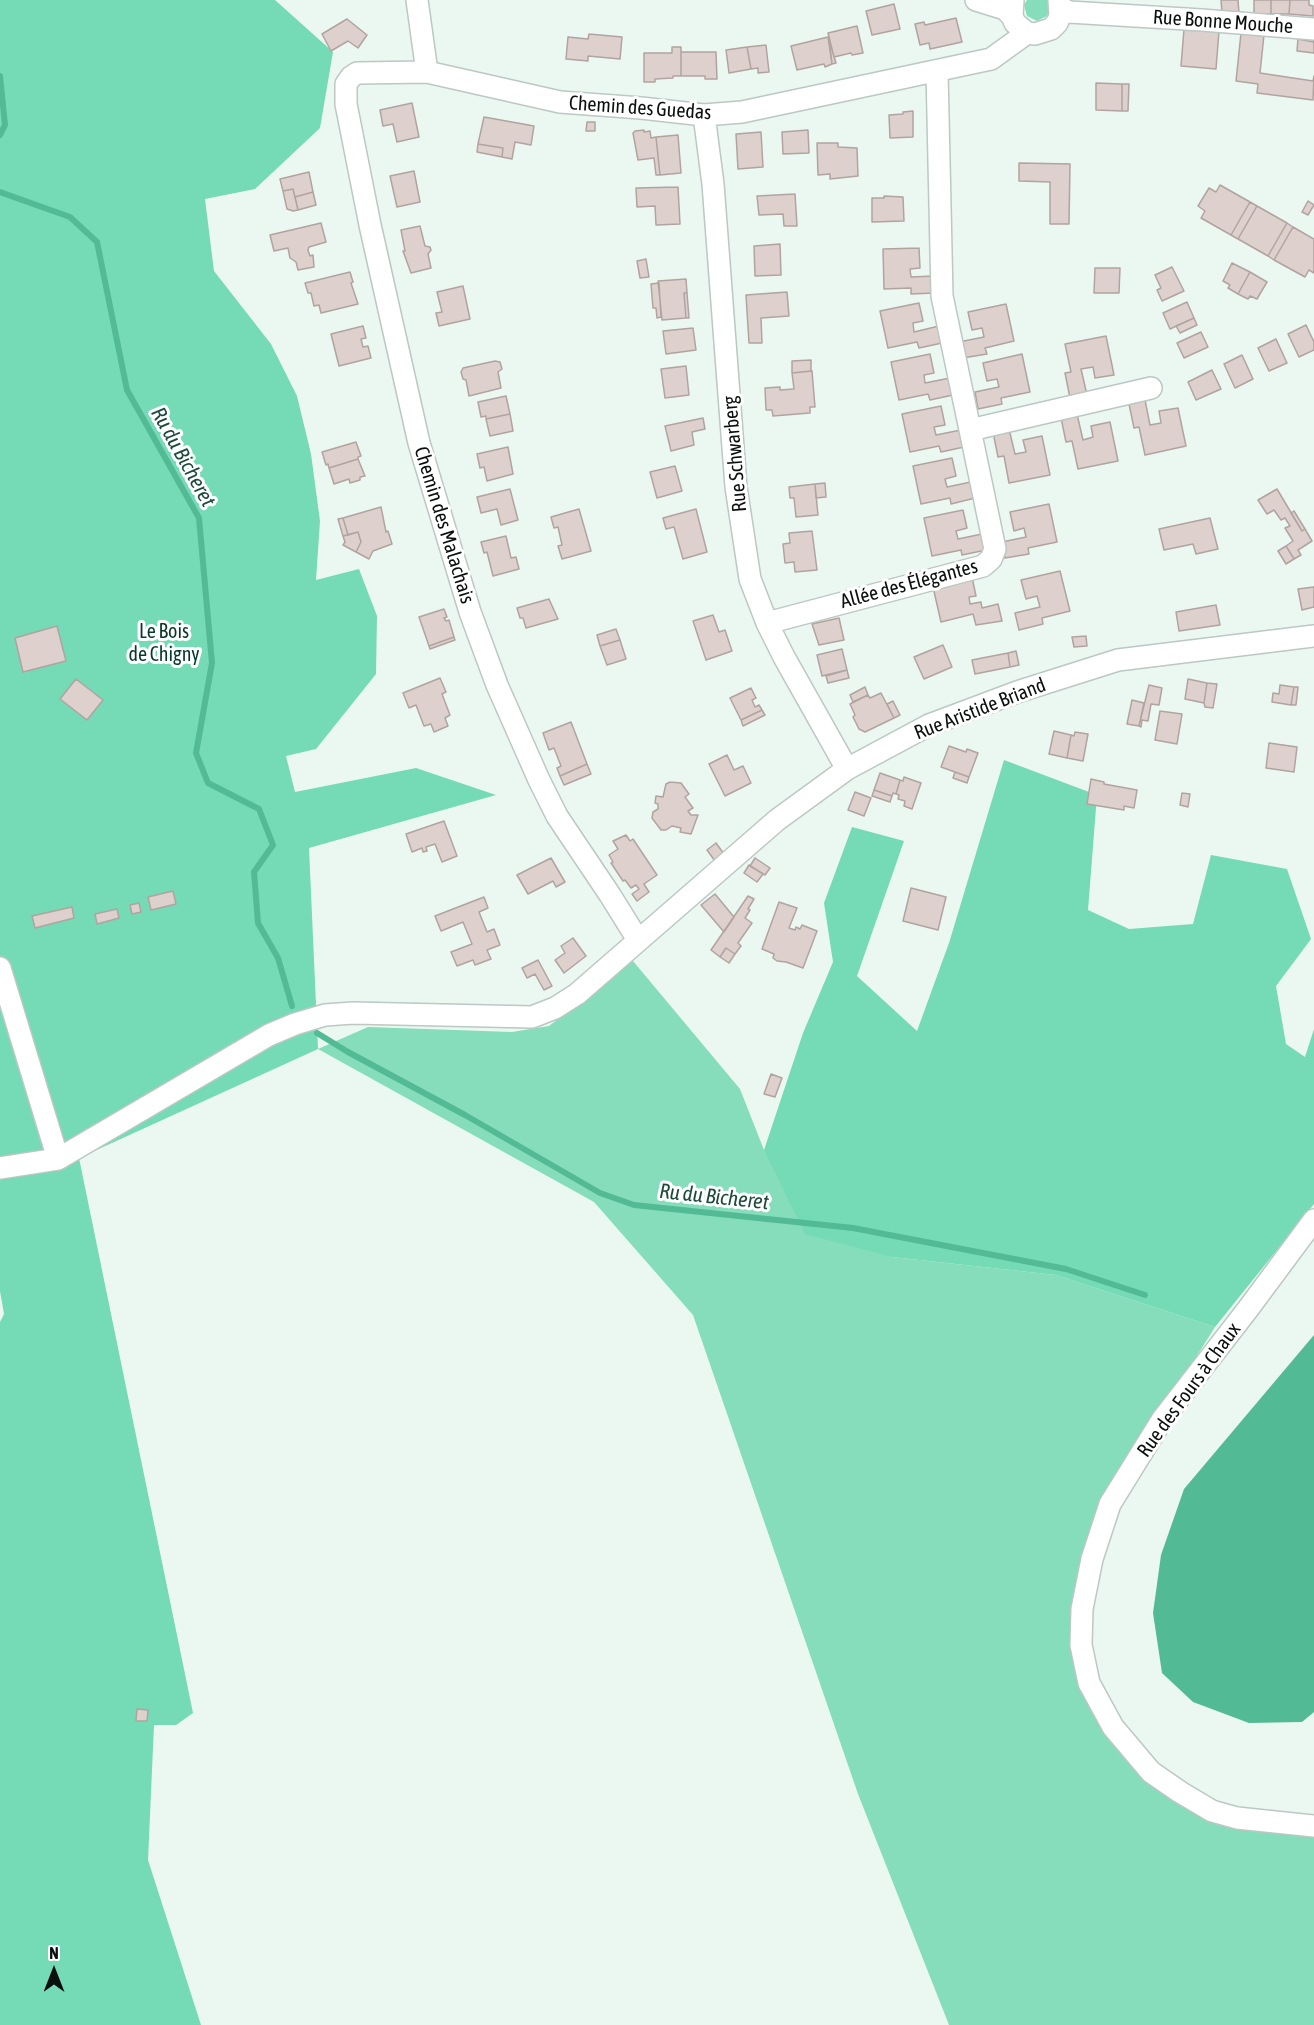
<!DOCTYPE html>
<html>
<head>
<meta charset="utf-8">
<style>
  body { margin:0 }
  #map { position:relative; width:1314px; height:2025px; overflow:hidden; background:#ebf8f2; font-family:"Asap Condensed",sans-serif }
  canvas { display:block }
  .north { position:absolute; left:24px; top:1941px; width:60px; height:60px; -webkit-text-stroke:4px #fff; paint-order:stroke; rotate:0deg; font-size:16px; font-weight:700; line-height:24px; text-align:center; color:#0b0f0d }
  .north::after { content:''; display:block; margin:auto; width:21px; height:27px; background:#0b0f0d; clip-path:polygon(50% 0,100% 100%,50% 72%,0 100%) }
</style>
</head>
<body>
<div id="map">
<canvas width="1314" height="2025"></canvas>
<div class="north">N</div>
</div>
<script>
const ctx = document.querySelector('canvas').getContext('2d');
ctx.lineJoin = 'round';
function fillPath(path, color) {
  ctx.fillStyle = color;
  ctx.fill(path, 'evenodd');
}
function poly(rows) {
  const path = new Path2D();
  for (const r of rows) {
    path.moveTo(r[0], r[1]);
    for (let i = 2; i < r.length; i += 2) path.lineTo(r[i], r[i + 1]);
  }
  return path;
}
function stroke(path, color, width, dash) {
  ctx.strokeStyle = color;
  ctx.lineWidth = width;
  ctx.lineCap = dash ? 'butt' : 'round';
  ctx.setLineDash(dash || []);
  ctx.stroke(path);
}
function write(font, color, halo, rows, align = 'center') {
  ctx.font = font + ' "Asap Condensed",sans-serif';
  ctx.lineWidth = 6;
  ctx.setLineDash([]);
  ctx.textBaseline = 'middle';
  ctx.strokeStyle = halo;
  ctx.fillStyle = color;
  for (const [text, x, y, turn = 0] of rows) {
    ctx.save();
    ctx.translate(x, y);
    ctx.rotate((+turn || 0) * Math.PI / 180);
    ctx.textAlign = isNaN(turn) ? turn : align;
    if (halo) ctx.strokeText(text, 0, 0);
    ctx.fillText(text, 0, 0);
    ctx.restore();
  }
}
fillPath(poly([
  [1027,0,1047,0,1049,11,1047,16,1037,21,1027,16,1024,5],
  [633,961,740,1089,764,1150,892,1257,1056,1275,1215,1327,1105,1502,1084,1685,1177,1797,1314,1833,1314,2025,949,2025,858,1794,693,1315,594,1202,318,1049,368,1027,512,1032,549,1026]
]), '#85ddbc');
fillPath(poly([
  [0,0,275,0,333,52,320,128,255,189,205,199,214,271,271,344,297,396,311,454,320,521,316,580,359,569,377,616,376,674,316,749,286,756,295,792,416,768,496,795,309,848,318,1049,79,1158,193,1713,176,1725,154,1725,148,1860,201,2025,0,2025,0,1322,4,1314,0,1291],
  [1004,760,1097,795,1088,910,1129,929,1193,924,1211,855,1287,869,1311,939,1276,986,1286,1044,1305,1057,1314,1029,1314,1204,1215,1327,1056,1275,892,1257,805,1234,764,1150,803,1033,833,962,824,903,852,827,904,841,857,976,917,1031,949,943]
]), '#75dab6');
fillPath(poly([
  [1314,1335,1314,1712,1302,1722,1249,1723,1193,1702,1162,1673,1153,1613,1161,1555,1184,1489]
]), '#53ba96');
stroke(poly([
  [0,76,5,125,0,135],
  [0,192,70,217,97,242,127,390,199,518,212,663,196,753,208,783,259,809,273,845,254,872,258,923,278,958,292,1006],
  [317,1033,348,1052,465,1115,600,1193,634,1205,853,1228,1066,1269,1145,1295]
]), '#53ba96', 6);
const building = poly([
  [1221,0,1238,0,1239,13,1222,13,1221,0],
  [1254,0,1271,0,1271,14,1254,14,1254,0],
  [1271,0,1290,0,1289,14,1271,14,1271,0],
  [1290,0,1309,0,1309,5,1313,6,1313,16,1289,14,1290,0],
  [894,4,900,29,872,35,866,11,894,4],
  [956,18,962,42,930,49,929,43,920,45,915,24,924,22,925,25,956,18],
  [347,19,367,35,358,48,348,41,331,51,322,34,347,19],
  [857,26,863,53,852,55,851,53,834,57,828,33,857,26],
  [1184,29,1219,31,1216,69,1181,66,1184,29],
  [1241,33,1264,35,1260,73,1313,81,1314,76,1313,100,1257,93,1258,84,1236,81,1241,33],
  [589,34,622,37,620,59,588,56,588,61,566,59,568,37,588,39,589,34],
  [828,37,836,63,832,64,831,55,828,37],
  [828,37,832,64,825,67,824,64,797,70,791,46,828,37],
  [1298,39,1314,42,1314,53,1297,51,1298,39],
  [766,45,769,72,758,73,758,68,751,69,747,47,766,45],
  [672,47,681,47,681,76,673,76,673,78,655,79,655,82,644,82,644,53,672,53,672,47],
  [747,47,751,69,729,73,726,50,747,47],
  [681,52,716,52,717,79,705,79,705,76,681,76,681,52],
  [1096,83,1122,84,1122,111,1096,110,1096,83],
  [1122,84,1129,84,1128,111,1122,111,1122,84],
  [412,103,419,137,397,142,393,124,383,126,380,110,412,103],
  [913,111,913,137,890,138,889,115,903,114,903,112,913,111],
  [484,117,534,126,531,145,515,142,512,159,502,157,503,148,478,144,484,117],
  [587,122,595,122,595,131,586,131,587,122],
  [644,130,644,132,650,131,651,138,656,137,660,175,656,175,654,158,638,160,633,133,635,131,644,130],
  [808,130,809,153,783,154,782,132,808,130],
  [761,132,763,167,738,169,736,134,761,132],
  [678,135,681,173,660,175,656,137,678,135],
  [817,143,838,143,838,147,857,148,858,176,830,179,830,174,818,175,817,143],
  [478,144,503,148,502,157,477,152,478,144],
  [1019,163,1070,164,1069,224,1050,224,1050,182,1019,181,1019,163],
  [414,171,420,202,397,207,390,176,414,171],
  [309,172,313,192,295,197,293,189,283,191,280,179,309,172],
  [1220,185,1250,202,1231,235,1201,218,1205,211,1198,206,1209,188,1216,192,1220,185],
  [678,187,680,224,656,225,655,206,637,207,636,188,678,187],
  [293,189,298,210,293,211,287,209,283,191,293,189],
  [313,192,316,205,298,210,295,197,313,192],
  [795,194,797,226,784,226,783,214,759,215,757,196,795,194],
  [884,196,903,197,904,221,872,222,872,198,884,198,884,196],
  [1308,201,1314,205,1308,215,1302,212,1308,201],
  [1250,202,1257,206,1238,239,1231,235,1250,202],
  [1257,206,1287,223,1268,256,1238,239,1257,206],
  [321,223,326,242,309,247,308,250,310,256,313,255,314,267,298,270,296,262,290,258,288,248,274,251,270,235,321,223],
  [1287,223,1293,227,1274,260,1268,256,1287,223],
  [420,226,425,246,430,247,431,250,428,254,431,268,411,273,403,251,405,251,401,230,420,226],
  [1293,227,1314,239,1314,273,1309,270,1305,277,1274,260,1293,227],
  [780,244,781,275,755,276,754,246,780,244],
  [919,248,920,268,910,269,911,277,934,276,934,293,911,294,911,288,884,289,883,249,919,248],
  [646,259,649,277,640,278,637,261,646,259],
  [1232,263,1250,272,1238,294,1228,288,1230,285,1223,281,1232,263],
  [1172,267,1184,291,1162,301,1157,290,1161,288,1155,275,1172,267],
  [1095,268,1120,268,1119,293,1094,293,1095,268],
  [350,272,353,282,351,283,358,304,321,313,319,305,314,306,311,293,308,293,305,283,350,272],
  [1250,272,1267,282,1257,299,1250,296,1248,299,1238,294,1250,272],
  [686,279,687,293,684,293,686,318,662,320,658,281,686,279],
  [659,283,661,317,657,318,656,308,653,308,651,284,659,283],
  [463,286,470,319,439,326,436,313,442,312,437,292,463,286],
  [787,292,789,316,761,318,762,343,749,343,746,295,787,292],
  [684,293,687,293,689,318,686,318,684,293],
  [1187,302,1194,318,1170,329,1163,313,1187,302],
  [919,303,923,321,913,323,914,332,939,326,942,343,919,348,917,342,888,348,880,311,919,303],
  [1006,304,1014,341,985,348,987,354,963,358,959,342,984,337,982,328,972,330,968,312,1006,304],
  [1194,318,1197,325,1180,333,1176,326,1194,318],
  [1306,325,1314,342,1314,350,1299,357,1288,334,1306,325],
  [363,326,366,338,361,339,363,347,368,346,371,358,339,366,331,334,363,326],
  [693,328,696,350,666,354,663,331,693,328],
  [1201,332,1208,347,1184,358,1177,343,1201,332],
  [1106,336,1114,375,1095,378,1093,367,1081,369,1087,395,1070,398,1065,373,1071,372,1065,344,1106,336],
  [1276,339,1287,363,1269,371,1258,348,1276,339],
  [930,354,934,373,924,375,925,383,950,378,953,395,930,400,928,394,899,400,891,362,930,354],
  [1022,354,1030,392,1001,398,1002,404,978,409,975,392,999,387,997,379,987,381,983,363,1022,354],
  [1242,355,1253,379,1235,388,1224,364,1242,355],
  [811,360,811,371,792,373,792,361,811,360],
  [495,361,500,362,502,369,498,372,501,388,469,396,466,380,463,379,461,372,463,368,495,361],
  [686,366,689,395,665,398,661,369,686,366],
  [1212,370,1221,389,1196,400,1188,382,1212,370],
  [812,371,815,407,810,407,810,413,773,416,772,410,766,410,765,388,780,387,780,390,794,389,792,373,812,371],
  [506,396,510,414,486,419,486,416,481,417,478,402,506,396],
  [1145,400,1150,425,1161,423,1159,411,1178,408,1186,446,1145,455,1139,427,1134,428,1129,404,1145,400],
  [941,406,945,425,934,427,936,435,961,430,964,447,941,452,939,446,910,452,902,414,941,406],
  [510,414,513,431,490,436,486,419,510,414],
  [1077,414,1083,440,1093,437,1091,426,1110,422,1118,461,1078,469,1072,441,1066,442,1061,418,1077,414],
  [703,418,705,429,692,432,694,445,671,451,665,426,703,418],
  [1009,429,1015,454,1026,452,1023,440,1042,436,1050,475,1009,483,1004,456,998,457,993,432,1009,429],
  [356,442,361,456,358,457,358,459,329,468,328,464,326,465,322,452,356,442],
  [508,447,513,474,487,481,484,467,480,468,477,454,508,447],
  [952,458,956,476,945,479,947,487,971,482,975,498,951,504,950,498,921,504,913,466,952,458],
  [358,459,365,476,360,477,360,480,350,483,349,479,334,484,329,468,358,459],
  [675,466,682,491,657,498,650,472,675,466],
  [825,483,826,497,816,498,815,484,825,483],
  [815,484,818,515,796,517,794,498,790,498,789,487,815,484],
  [510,489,518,520,501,525,497,509,481,513,477,497,510,489],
  [1277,489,1302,531,1305,529,1312,541,1298,550,1301,555,1294,559,1286,546,1293,541,1285,528,1290,526,1285,518,1281,520,1274,510,1267,514,1258,500,1277,489],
  [1049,504,1057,542,1028,548,1029,554,1005,558,1002,542,1026,537,1024,528,1014,531,1010,512,1049,504],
  [381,507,386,532,388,531,392,544,373,551,369,559,356,552,361,542,358,532,348,535,343,518,381,507],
  [579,509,591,551,562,559,558,546,562,545,558,527,554,528,551,517,579,509],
  [696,509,707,552,683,559,674,527,666,529,663,518,696,509],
  [963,510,967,528,956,531,958,539,982,534,986,550,962,555,961,550,932,556,924,518,963,510],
  [1294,511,1305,529,1302,531,1291,513,1294,511],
  [343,518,348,535,343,536,338,519,343,518],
  [1210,518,1218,549,1196,554,1193,544,1164,550,1159,529,1210,518],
  [812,531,817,570,795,572,794,562,785,563,783,544,790,543,789,533,812,531],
  [358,532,361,542,356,552,343,545,345,542,343,536,358,532],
  [506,536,511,558,516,557,519,569,493,576,487,552,484,553,481,542,506,536],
  [1286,546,1294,559,1286,564,1278,551,1286,546],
  [1060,571,1070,611,1042,618,1043,624,1019,630,1015,613,1040,607,1037,596,1026,599,1021,580,1060,571],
  [972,577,976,596,969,597,970,604,981,602,982,608,998,604,1002,621,976,625,973,614,941,622,933,587,972,577],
  [1314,587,1314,607,1302,610,1298,589,1314,587],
  [549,599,558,619,526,628,523,618,520,618,517,608,549,599],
  [1216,605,1220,625,1179,631,1176,612,1216,605],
  [444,609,447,617,444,618,446,621,449,620,454,637,429,646,419,617,444,609],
  [713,615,719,632,725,630,732,651,706,660,693,621,713,615],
  [839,618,844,640,819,645,812,624,839,618],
  [57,626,66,661,23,672,15,638,57,626],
  [616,629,620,640,600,646,597,635,616,629],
  [1086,636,1087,646,1074,647,1072,637,1086,636],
  [454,637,455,640,430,649,429,646,454,637],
  [620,640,626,659,607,665,600,646,620,640],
  [943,645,952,667,924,679,914,657,943,645],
  [842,649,847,670,822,676,817,655,842,649],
  [1016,651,1019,665,1010,667,1008,653,1016,651],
  [1008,653,1010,667,975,674,972,660,1008,653],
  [847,670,849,678,828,683,826,676,847,670],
  [440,678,446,692,442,694,450,715,445,718,448,726,434,732,431,724,424,726,416,705,409,708,403,693,440,678],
  [76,679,103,700,87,720,60,699,76,679],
  [1188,679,1207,683,1204,703,1185,699,1188,679],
  [1207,683,1217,684,1213,708,1205,707,1204,703,1207,683],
  [1149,685,1162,688,1159,705,1151,704,1148,721,1142,720,1141,727,1139,726,1149,685],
  [1280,685,1294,687,1291,705,1272,702,1273,693,1279,694,1280,685],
  [865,687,868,695,853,702,850,695,865,687],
  [1294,687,1298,687,1296,705,1291,705,1294,687],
  [751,688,756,698,752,700,755,707,759,705,762,710,741,720,730,698,751,688],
  [881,693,894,718,865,732,859,729,853,717,855,715,850,704,868,695,870,698,881,693],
  [1132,700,1144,703,1139,726,1127,724,1132,700],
  [893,701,900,715,894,718,887,704,893,701],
  [762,710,765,715,743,726,741,720,762,710],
  [1160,711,1182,714,1177,744,1155,740,1160,711],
  [571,722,587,764,560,776,557,768,561,766,554,748,549,750,543,733,571,722],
  [1054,731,1071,735,1067,758,1049,754,1054,731],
  [1075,732,1088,734,1083,761,1067,758,1071,735,1074,736,1075,732],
  [1269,743,1297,747,1294,772,1266,768,1269,743],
  [949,746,966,752,967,749,978,753,969,777,941,767,949,746],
  [727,755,734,770,743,766,751,783,725,796,709,764,727,755],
  [587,764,591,774,564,785,560,776,587,764],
  [955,772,969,777,967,783,953,778,955,772],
  [880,773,900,780,896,794,893,793,892,796,874,790,880,773],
  [904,777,921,783,912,809,904,806,905,801,898,799,899,795,896,794,900,780,903,781,904,777],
  [1091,779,1104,782,1104,784,1137,790,1134,808,1124,806,1124,810,1087,804,1091,779],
  [670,782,681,783,689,794,685,797,693,808,688,811,691,815,698,815,691,834,680,832,681,828,672,826,666,830,661,830,652,818,653,812,658,809,658,804,655,803,656,796,663,797,666,784,670,782],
  [874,790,892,796,890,802,872,796,874,790],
  [855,792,871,798,864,816,848,810,855,792],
  [1182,793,1190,794,1188,807,1180,805,1182,793],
  [444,821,457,856,442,862,435,844,426,847,427,851,423,852,422,848,412,852,406,834,444,821],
  [626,835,630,841,633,839,657,875,644,884,649,892,637,901,632,894,639,889,636,885,631,888,625,880,623,881,611,863,613,862,609,855,618,849,613,841,626,835],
  [716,843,724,854,715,861,707,850,716,843],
  [551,858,565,882,556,887,553,881,528,894,517,875,551,858],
  [755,858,770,868,765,875,750,866,755,858],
  [749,865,763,874,757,882,744,873,749,865],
  [911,888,946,897,938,930,903,921,911,888],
  [173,891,176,904,151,910,148,897,173,891],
  [715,894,734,917,724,932,701,905,715,894],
  [748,896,754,899,748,909,750,910,745,918,752,923,738,943,741,946,735,954,726,948,720,957,711,950,748,896],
  [484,897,488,908,479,912,487,932,494,929,500,945,487,950,491,959,475,965,473,960,457,966,451,952,472,944,463,922,441,931,435,916,484,897],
  [779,902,797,908,789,928,795,930,796,927,800,929,802,925,817,931,803,968,786,962,777,961,773,958,774,954,762,949,779,902],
  [139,903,141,912,132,914,130,905,139,903],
  [72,907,74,918,35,928,32,916,72,907],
  [117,909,119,918,97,924,95,914,117,909],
  [573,938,586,956,564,973,555,960,565,953,561,946,573,938],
  [726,948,735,954,729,963,720,957,726,948],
  [538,960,552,986,544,990,535,974,527,978,522,968,538,960],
  [771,1074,782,1078,775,1097,764,1094,771,1074],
  [137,1709,148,1710,147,1721,136,1721,137,1709]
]);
fillPath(building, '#ded0cc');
stroke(building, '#b1a3a0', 1.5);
const street = poly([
  [417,0,427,72],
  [976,0,1005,9,1012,16],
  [1013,0,1012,16,1015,23,1027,33,1035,34,1051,29,1057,23,1060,16,1059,0],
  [1061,8,1069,12,1202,20,1314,29],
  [704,115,713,184,736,487,750,579,767,623,784,657,847,769],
  [970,430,1151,388],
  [767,623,983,566,991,559,995,549,942,296,937,71],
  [638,940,610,895,557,816,539,780,497,685,470,612,419,443,370,225,346,104,346,84,351,77,357,73,427,72,560,102,641,108,704,115,742,112,991,59,1027,33],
  [0,968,58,1159],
  [0,1168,58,1159,269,1035,295,1024,325,1015,353,1013,532,1017,555,1008,577,994,777,820,847,769,929,725,1017,692,1118,660,1314,636],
  [1314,1220,1248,1309,1162,1420,1110,1504,1092,1559,1082,1609,1081,1645,1089,1683,1113,1727,1151,1772,1180,1792,1212,1811,1237,1818,1314,1826]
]);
stroke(street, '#bbc8c3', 24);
stroke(street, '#fff', 21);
write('20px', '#0b0f0d', '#fff', [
  ["Rue Bonne Mouche",1223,22,4],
  ["Chemin des Guedas",640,108,4],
  ["Rue Schwarberg",735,454,-95],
  ["Chemin des Malachais",444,525,73],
  ["Allée des Élégantes",909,584,-15],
  ["Rue Aristide Briand",980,709,-21],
  ["Rue des Fours à Chaux",1189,1390,-54]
]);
write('20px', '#09382a', '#fff', [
  ["Le Bois",164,632],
  ["de Chigny",164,655]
]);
write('italic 21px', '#1e4a3b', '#fff', [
  ["Ru du Bicheret",183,457,61],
  ["Ru du Bicheret",714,1197,6]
]);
</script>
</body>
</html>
